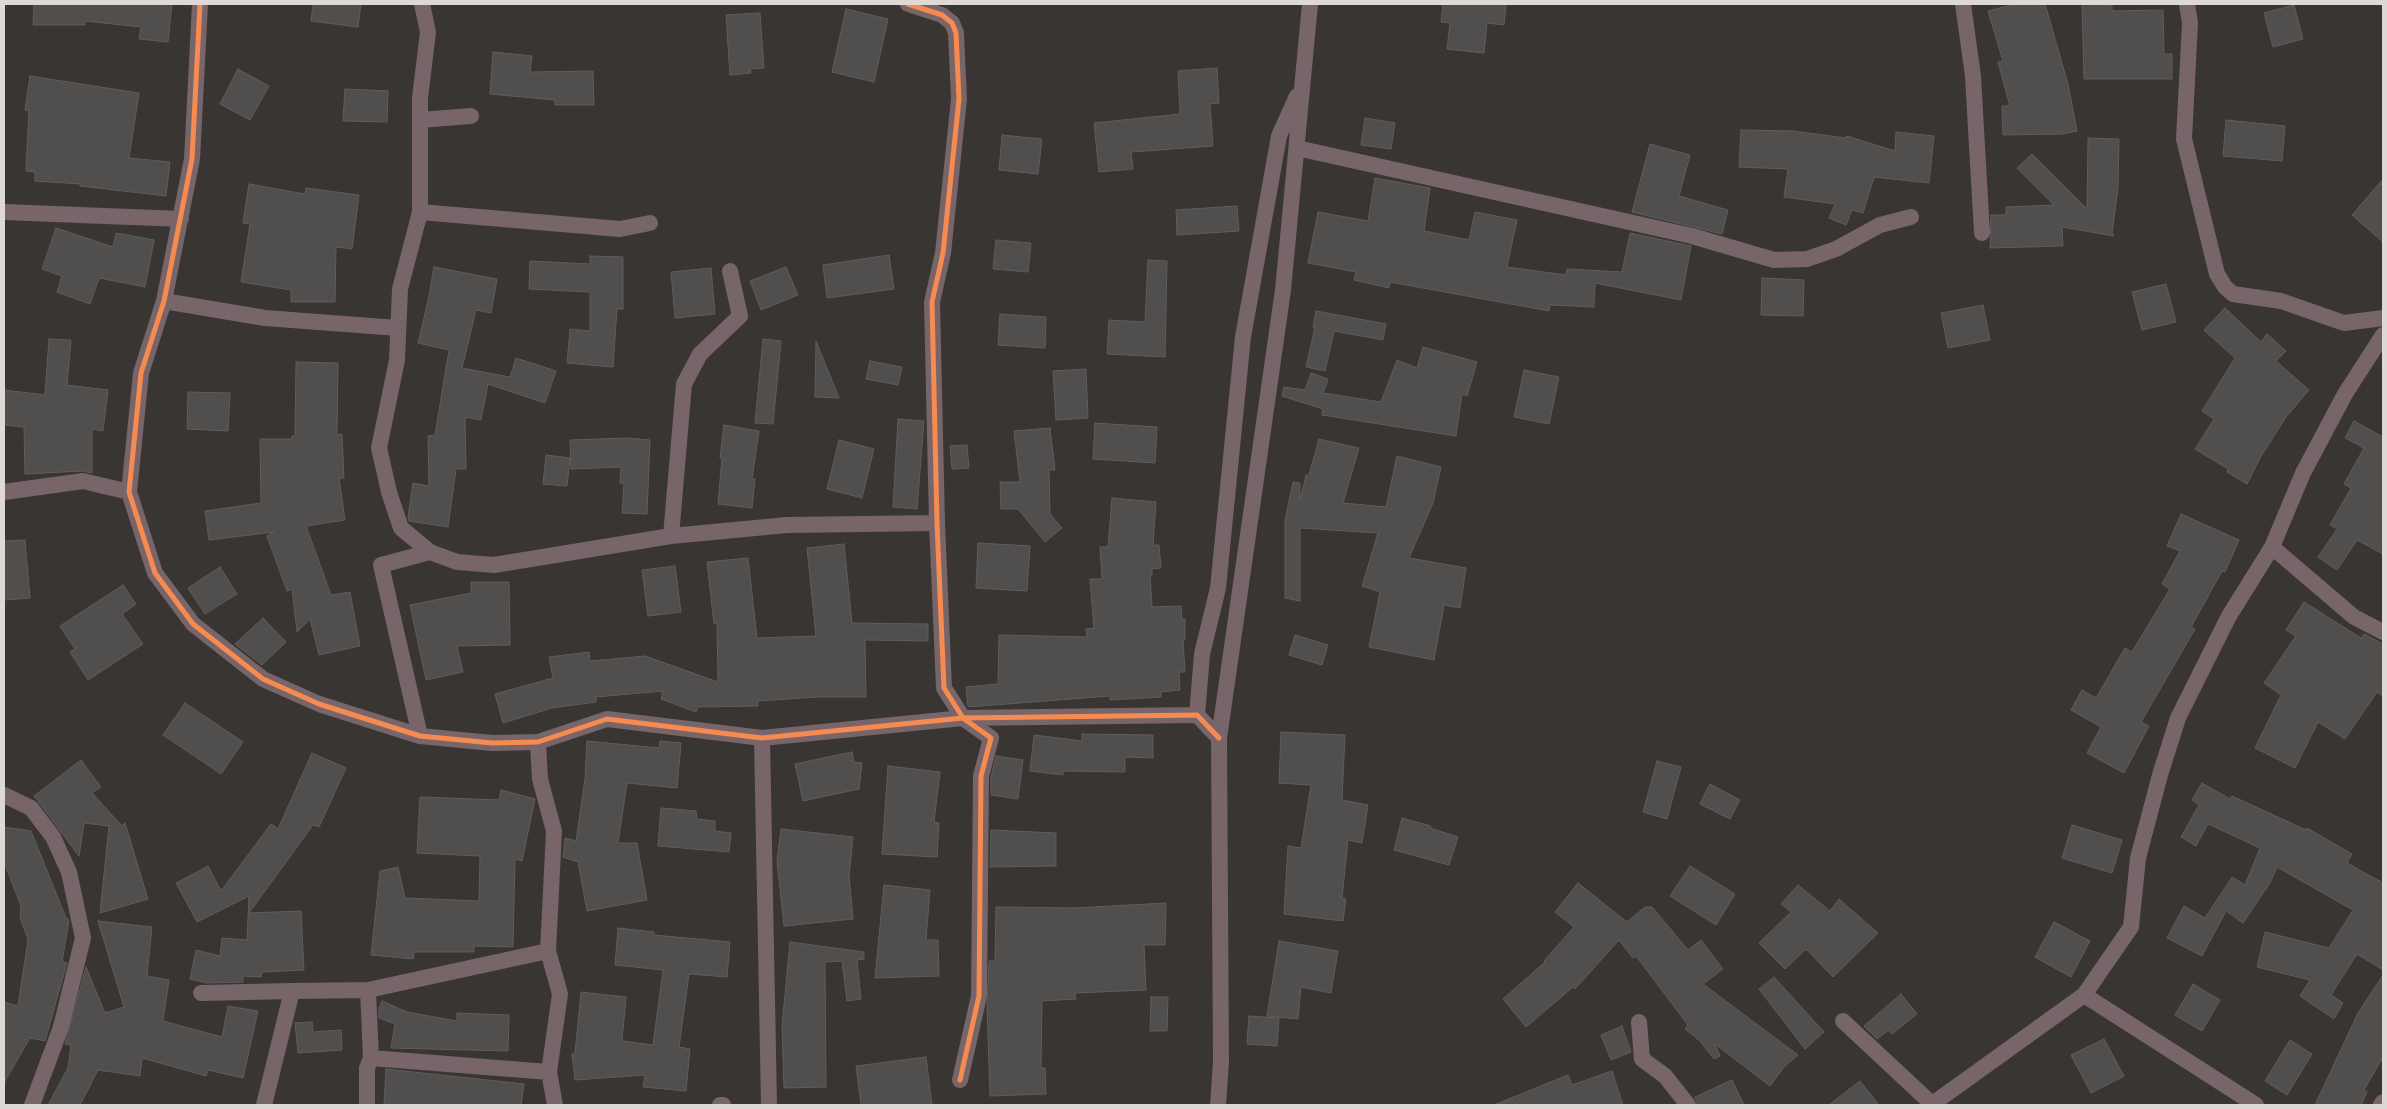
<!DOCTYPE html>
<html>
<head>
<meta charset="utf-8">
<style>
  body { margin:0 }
  #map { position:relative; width:2387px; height:1109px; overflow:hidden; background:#393532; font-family:"Nunito Sans",sans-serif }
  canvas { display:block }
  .frame { position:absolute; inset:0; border:5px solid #ded9d5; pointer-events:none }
</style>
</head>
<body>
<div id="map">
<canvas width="2387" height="1109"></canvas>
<div class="frame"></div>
</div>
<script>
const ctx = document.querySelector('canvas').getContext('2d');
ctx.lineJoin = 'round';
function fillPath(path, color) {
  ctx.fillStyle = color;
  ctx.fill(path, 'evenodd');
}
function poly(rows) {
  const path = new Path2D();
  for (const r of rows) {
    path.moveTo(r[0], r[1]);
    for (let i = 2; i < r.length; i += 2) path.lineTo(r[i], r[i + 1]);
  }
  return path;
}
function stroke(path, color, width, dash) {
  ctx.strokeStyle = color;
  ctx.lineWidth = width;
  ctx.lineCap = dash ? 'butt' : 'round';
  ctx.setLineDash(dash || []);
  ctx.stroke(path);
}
const building = poly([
  [34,4,172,4,168,42,139,39,141,27,85,21,85,25,33,25,34,4],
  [313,4,361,4,358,27,311,21,313,4],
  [1443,4,1506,4,1504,25,1487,23,1484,53,1447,49,1450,23,1441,22,1443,4],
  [2016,4,2045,4,2068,84,2077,131,2063,134,2003,135,2002,106,2010,106,1998,62,2003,61,1988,11,2016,4],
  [2082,4,2112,4,2112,11,2163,10,2164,54,2172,54,2172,79,2084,79,2082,4],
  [2294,5,2303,39,2273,47,2264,13,2294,5],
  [846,9,888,19,874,82,832,72,846,9],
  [760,13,764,68,750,69,751,73,730,75,726,15,760,13],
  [493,52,532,56,530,72,593,71,594,105,555,105,555,100,490,94,493,52],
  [1217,68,1219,103,1210,104,1213,146,1131,152,1133,169,1099,172,1094,123,1180,114,1178,71,1217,68],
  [238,69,269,86,250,120,220,104,238,69],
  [30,76,139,93,129,158,170,162,166,196,80,186,80,184,35,181,35,172,26,171,29,111,25,110,30,76],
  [345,89,388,91,387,122,343,121,345,89],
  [1365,118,1395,123,1391,149,1361,145,1365,118],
  [2226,120,2285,126,2282,161,2223,156,2226,120],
  [1741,130,1793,131,1846,138,1847,136,1895,151,1896,132,1934,136,1929,183,1874,177,1863,213,1852,210,1846,225,1829,218,1835,204,1784,197,1788,169,1739,167,1741,130],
  [1002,135,1042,139,1038,174,999,170,1002,135],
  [2088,138,2119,139,2118,188,2112,233,2114,236,2062,227,2063,246,1990,248,1991,215,2006,215,2006,207,2054,205,2017,168,2032,154,2087,209,2088,138],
  [1650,144,1690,155,1679,196,1728,210,1722,234,1632,212,1650,144],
  [1375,178,1430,188,1424,231,1469,240,1475,212,1517,220,1507,267,1566,275,1567,269,1622,272,1630,233,1691,246,1681,300,1595,283,1594,307,1550,305,1549,311,1390,282,1389,288,1354,280,1356,272,1308,263,1318,212,1368,221,1375,178],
  [2383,179,2383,242,2352,215,2383,179],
  [249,184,305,194,306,188,359,195,352,249,336,247,335,302,291,302,291,290,241,282,250,224,243,223,249,184],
  [1237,206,1239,231,1177,235,1176,210,1237,206],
  [56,228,113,247,116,233,154,240,145,287,99,278,90,304,57,292,62,276,42,269,56,228],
  [996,240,1031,243,1028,272,993,269,996,240],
  [889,255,894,289,827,298,823,265,889,255],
  [590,256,623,257,623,309,617,309,613,367,567,363,570,329,590,331,590,292,529,289,530,261,590,264,590,256],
  [1148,260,1167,261,1165,357,1107,354,1109,320,1145,322,1148,260],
  [434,267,497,279,491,313,476,310,462,368,510,377,516,358,556,371,545,403,488,384,481,420,465,417,466,469,456,469,448,527,409,521,408,517,413,483,429,486,428,436,435,435,449,350,418,343,428,301,434,267],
  [786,267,798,295,761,310,750,281,786,267],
  [711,268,715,314,675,318,671,272,711,268],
  [1762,278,1804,280,1803,316,1761,315,1762,278],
  [2166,284,2176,322,2142,330,2132,292,2166,284],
  [1983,305,1990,340,1948,348,1941,313,1983,305],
  [2225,308,2261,342,2267,334,2286,351,2276,361,2309,390,2286,417,2260,458,2247,484,2227,472,2228,469,2195,449,2214,419,2202,411,2235,358,2204,330,2225,308],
  [1316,311,1386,324,1383,340,1334,331,1325,371,1306,367,1315,327,1313,327,1316,311],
  [1000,314,1046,317,1045,348,998,345,1000,314],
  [49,339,71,340,67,385,108,390,103,431,92,429,92,473,82,471,25,474,24,427,4,425,4,390,45,395,49,339],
  [763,339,781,341,773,424,755,423,763,339],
  [816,341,839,398,815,397,816,341],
  [1423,347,1477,362,1467,396,1462,394,1456,436,1322,415,1323,409,1282,396,1284,387,1305,390,1311,373,1328,379,1323,393,1381,402,1397,360,1417,368,1423,347],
  [870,361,902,367,898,385,866,379,870,361],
  [296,362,338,363,337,435,342,434,344,478,339,478,345,520,306,526,331,595,350,592,360,646,319,655,310,619,297,632,292,589,287,591,267,536,274,532,209,540,205,511,261,503,260,439,292,439,292,436,295,436,296,362],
  [1086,369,1088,418,1056,420,1053,371,1086,369],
  [1524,370,1559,377,1549,424,1514,417,1524,370],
  [188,392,230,393,228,431,187,429,188,392],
  [898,419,924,421,917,509,893,507,898,419],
  [2354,421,2383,437,2383,554,2357,540,2337,570,2318,557,2337,529,2330,525,2351,488,2344,484,2364,448,2345,438,2354,421],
  [1095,423,1157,427,1155,463,1093,459,1095,423],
  [724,425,759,431,752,479,755,479,752,508,718,504,722,458,720,458,724,425],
  [1050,428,1055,470,1049,470,1050,514,1062,528,1045,542,1018,509,1001,509,1000,482,1020,482,1014,431,1050,428],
  [628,438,650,440,647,514,622,513,624,483,620,483,621,467,571,469,570,440,628,438],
  [1319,439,1359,448,1343,503,1386,507,1397,456,1441,467,1433,503,1409,558,1466,568,1460,608,1444,605,1434,660,1369,647,1380,592,1362,586,1378,533,1300,528,1300,601,1285,598,1285,521,1293,482,1300,483,1300,501,1306,475,1309,475,1319,439],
  [839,440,874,449,862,498,827,489,839,440],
  [967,445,969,468,952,469,950,446,967,445],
  [546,455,570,458,567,486,543,484,546,455],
  [1112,498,1156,502,1153,545,1159,545,1161,568,1152,569,1152,575,1150,575,1152,607,1181,606,1182,619,1185,619,1185,640,1183,640,1185,672,1179,672,1180,690,1161,692,1161,697,1110,700,1110,696,968,707,966,687,998,684,999,635,1087,637,1086,629,1094,628,1090,579,1102,579,1100,547,1108,547,1112,498],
  [2181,514,2239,540,2225,572,2222,571,2191,627,2195,629,2141,722,2149,726,2124,773,2087,753,2101,727,2071,710,2082,690,2096,698,2125,648,2132,652,2170,589,2162,584,2180,551,2167,546,2181,514],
  [25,540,30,598,4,600,4,541,25,540],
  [978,543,1030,546,1027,591,976,588,978,543],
  [844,544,852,623,928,624,928,641,865,640,866,697,817,697,758,701,758,706,698,707,696,712,661,699,663,691,596,697,596,702,552,708,503,723,495,694,553,678,549,657,589,652,590,661,645,656,718,682,717,623,714,624,707,562,748,558,757,638,816,636,807,548,844,544],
  [675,566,681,612,648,616,642,570,675,566],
  [220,567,237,594,205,614,188,588,220,567],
  [471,582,509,582,510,645,457,646,463,672,426,680,410,605,471,593,471,582],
  [123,585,136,604,122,614,143,644,88,680,70,652,75,649,60,626,123,585],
  [2304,602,2361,638,2364,634,2383,644,2383,696,2377,692,2345,739,2318,722,2295,768,2255,748,2281,695,2264,683,2296,636,2286,630,2304,602],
  [263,618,286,642,262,665,235,644,263,618],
  [1295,635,1328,645,1322,665,1289,655,1295,635],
  [185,703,243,742,221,774,163,735,185,703],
  [1281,732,1345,735,1342,800,1368,805,1362,843,1348,840,1342,898,1346,899,1343,921,1284,914,1288,846,1301,848,1311,785,1279,783,1281,732],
  [1082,734,1153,735,1153,758,1125,757,1125,772,1063,771,1063,775,1030,771,1034,735,1082,741,1082,734],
  [587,741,659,748,660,741,681,743,677,788,627,783,618,843,637,843,647,900,587,911,578,862,563,857,565,838,576,841,585,779,587,741],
  [852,752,854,762,862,763,859,789,803,801,795,764,852,752],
  [312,753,346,768,319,827,313,825,249,913,301,911,304,970,262,972,261,977,243,976,243,982,207,983,190,979,196,950,220,956,222,938,247,940,249,896,197,922,176,883,208,866,221,891,271,824,278,829,312,753],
  [996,756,1023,760,1018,799,991,795,991,777,996,756],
  [81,760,101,787,92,793,122,826,125,823,148,899,100,913,109,826,84,823,79,856,34,796,81,760],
  [1657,761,1681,767,1667,819,1643,812,1657,761],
  [888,766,940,772,934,822,939,823,937,857,882,854,888,766],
  [2202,783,2230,799,2232,796,2306,830,2307,828,2352,854,2347,863,2383,883,2383,970,2357,954,2331,995,2343,1003,2334,1019,2300,996,2310,980,2257,967,2265,932,2329,948,2353,910,2277,867,2270,883,2243,923,2226,911,2202,956,2167,938,2184,906,2205,918,2232,877,2245,885,2260,848,2208,824,2196,846,2181,837,2199,805,2192,800,2202,783],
  [1710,784,1740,800,1730,819,1700,804,1710,784],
  [501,790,535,799,522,861,515,859,513,947,474,946,474,952,414,952,413,959,371,955,380,871,398,867,405,898,479,901,480,856,417,853,420,797,499,800,501,790],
  [661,808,696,811,697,819,715,821,715,831,731,833,729,852,658,846,661,808],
  [1402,818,1431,826,1430,828,1458,837,1449,865,1394,850,1402,818],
  [2072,825,2122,840,2112,873,2062,858,2072,825],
  [4,827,31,831,66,918,69,920,62,962,67,963,45,1041,30,1038,4,1083,4,1002,18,1006,28,940,20,917,21,906,4,862,4,827],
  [781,829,853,837,849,876,853,919,784,926,777,861,781,829],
  [991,830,1056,833,1056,866,990,867,991,830],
  [1690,866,1735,894,1716,925,1670,896,1690,866],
  [1578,883,1627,922,1645,907,1652,907,1688,950,1701,940,1723,969,1703,984,1798,1055,1784,1067,1770,1086,1715,1044,1720,1056,1714,1059,1699,1040,1685,1029,1688,1025,1636,956,1633,958,1619,940,1575,989,1573,987,1526,1027,1503,999,1545,962,1544,961,1574,927,1555,912,1578,883],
  [884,885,930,890,926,940,938,940,939,976,875,978,884,885],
  [1798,885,1830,911,1839,899,1878,933,1833,977,1806,949,1785,969,1759,943,1791,912,1781,904,1798,885],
  [1166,903,1165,945,1144,945,1146,990,1075,993,1076,999,1042,1001,1041,1068,1045,1068,1046,1094,990,1096,987,1005,989,961,995,961,996,907,1074,908,1166,903],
  [98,921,152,927,147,976,169,980,163,1021,222,1037,228,1006,258,1011,243,1078,208,1070,206,1076,142,1058,140,1076,98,1070,80,1105,48,1105,68,1068,71,1045,65,1044,86,967,105,1013,124,1007,98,921],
  [2054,922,2090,941,2071,977,2035,957,2054,922],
  [618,928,654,932,654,935,730,942,727,977,689,974,679,1047,690,1049,686,1091,643,1087,645,1075,575,1080,572,1054,575,1053,581,992,626,997,622,1041,653,1045,663,970,615,965,618,928],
  [1279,941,1338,951,1331,993,1301,987,1298,1019,1267,1016,1279,941],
  [790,942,864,952,864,959,857,960,861,999,847,1001,842,961,825,962,826,1087,784,1088,782,1027,790,942],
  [2383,975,2383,1057,2364,1090,2367,1092,2361,1105,2315,1105,2358,1013,2383,975],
  [1774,977,1824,1032,1805,1049,1759,989,1774,977],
  [2193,984,2220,1000,2202,1031,2175,1015,2193,984],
  [1901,994,1917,1014,1892,1034,1889,1030,1877,1039,1864,1026,1901,994],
  [1151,997,1168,997,1167,1031,1150,1031,1151,997],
  [382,1001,407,1012,457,1021,457,1013,509,1015,508,1051,391,1048,395,1024,379,1018,379,1008,382,1001],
  [1249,1016,1279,1018,1277,1046,1247,1044,1249,1016],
  [312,1022,313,1032,341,1030,342,1050,298,1053,295,1023,312,1022],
  [1622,1026,1631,1052,1611,1060,1601,1035,1622,1026],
  [2104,1039,2124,1076,2091,1093,2071,1055,2104,1039],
  [2290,1040,2312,1054,2287,1095,2265,1081,2290,1040],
  [926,1057,932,1105,861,1105,856,1066,926,1057],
  [386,1069,524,1084,521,1105,384,1105,386,1069],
  [1612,1071,1623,1105,1494,1105,1568,1075,1572,1085,1612,1071],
  [1732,1080,1744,1105,1698,1105,1695,1097,1732,1080],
  [1860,1081,1879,1105,1829,1105,1860,1081]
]);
fillPath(building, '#514e4e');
stroke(building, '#605d5d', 1);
stroke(poly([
  [200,4,192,159,164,301,141,373,129,492,155,573,193,624,263,679,319,704,420,736,492,743,538,742,607,719,762,738,963,718,1197,715,1219,738],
  [422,4,428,32,420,98,420,212,400,289,397,360,379,448,389,492,401,528,430,552,457,562,494,565,671,536,787,525,937,523],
  [908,4,942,15,952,23,956,33,959,99,943,253,932,302,937,523,944,688,963,718,991,738,981,776,979,996,960,1080],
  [1963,4,1973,76,1982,233],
  [2187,4,2190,23,2184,139,2217,274,2225,287,2233,294,2281,301,2344,323,2383,318],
  [420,120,471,116],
  [1297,148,1692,236,1774,260,1807,259,1836,249,1880,225,1911,217],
  [4,212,181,219],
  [420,212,620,229,650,223],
  [164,301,265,318,398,328],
  [4,492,83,481,129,492],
  [671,536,684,384,700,354,740,316,730,271],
  [2272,547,2354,617,2383,632],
  [1197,715,1202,654,1218,588,1243,337,1279,136,1297,96],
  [420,736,381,565,430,552],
  [762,738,769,1105],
  [538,742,540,779,554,831,548,951,560,994,549,1072,555,1105],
  [4,795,31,808,53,837,69,872,83,938,61,1027,32,1105],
  [292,991,368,990,548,951],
  [201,993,292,991,264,1105],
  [2084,995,2256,1105],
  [1843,1021,1932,1104],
  [1639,1022,1642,1059,1665,1076,1688,1105],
  [371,1058,549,1072],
  [367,1105,367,1068,371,1058,368,990],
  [720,1105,723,1105],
  [1218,1105,1221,1062,1219,738,1283,290,1310,4],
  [1931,1105,2084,995,2131,927,2138,858,2160,775,2178,718,2229,616,2272,547,2303,473,2345,394,2383,335],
  [2381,1105,2383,1102]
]), '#776569', 16);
stroke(poly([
  [200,4,192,159,164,301,141,373,129,492,155,573,193,624,263,679,319,704,420,736,492,743,538,742,607,719,762,738,963,718,1197,715,1219,738],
  [908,4,942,15,952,23,956,33,959,99,943,253,932,302,937,523,944,688,963,718,991,738,981,776,979,996,960,1080]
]), '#f68b52', 5);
</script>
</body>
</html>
